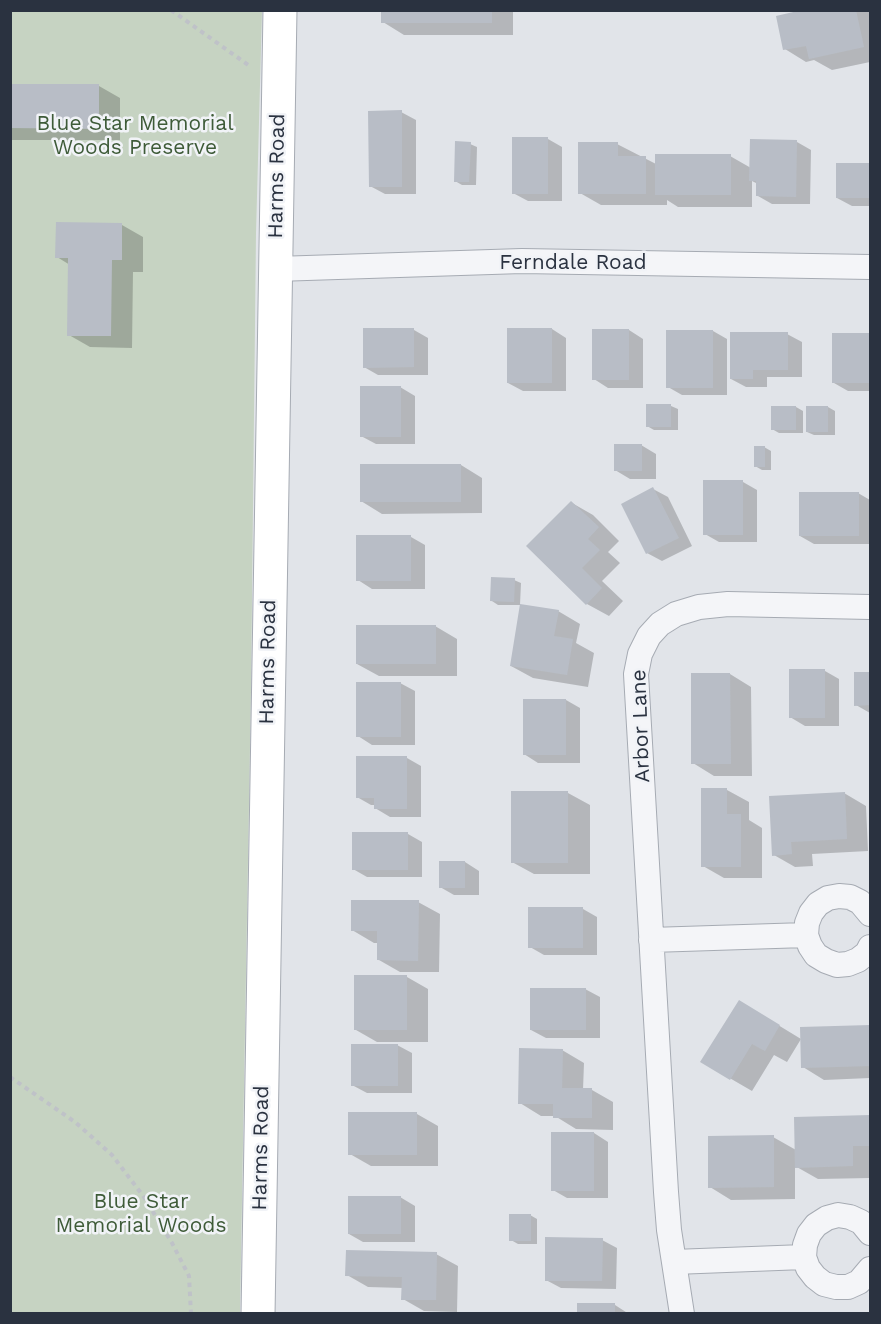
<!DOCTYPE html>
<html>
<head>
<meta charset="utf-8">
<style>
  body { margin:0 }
  #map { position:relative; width:881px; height:1324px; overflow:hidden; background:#e1e4e9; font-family:"Work Sans",sans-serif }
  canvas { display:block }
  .frame { position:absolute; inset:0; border:12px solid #2a3240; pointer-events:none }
</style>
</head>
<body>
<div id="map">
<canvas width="881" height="1324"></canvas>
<div class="frame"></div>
</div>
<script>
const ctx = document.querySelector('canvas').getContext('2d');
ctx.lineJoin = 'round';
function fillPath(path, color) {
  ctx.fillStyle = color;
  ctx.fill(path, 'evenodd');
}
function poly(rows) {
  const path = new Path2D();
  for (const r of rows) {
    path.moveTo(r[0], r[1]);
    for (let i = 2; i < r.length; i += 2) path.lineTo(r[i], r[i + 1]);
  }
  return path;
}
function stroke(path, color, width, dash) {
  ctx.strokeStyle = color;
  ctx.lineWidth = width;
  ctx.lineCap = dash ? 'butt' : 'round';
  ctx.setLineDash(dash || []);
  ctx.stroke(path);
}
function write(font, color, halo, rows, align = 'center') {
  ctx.font = font + ' "Work Sans",sans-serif';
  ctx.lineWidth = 5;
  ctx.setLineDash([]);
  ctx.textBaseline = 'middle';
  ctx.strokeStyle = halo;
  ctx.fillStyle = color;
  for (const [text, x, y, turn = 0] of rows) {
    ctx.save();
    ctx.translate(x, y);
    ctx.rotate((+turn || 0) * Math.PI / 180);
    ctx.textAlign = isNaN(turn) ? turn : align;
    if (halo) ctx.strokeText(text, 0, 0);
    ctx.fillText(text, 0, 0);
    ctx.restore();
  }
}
fillPath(poly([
  [10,11,262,11,256,233,251,690,240,1313,11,1313]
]), '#c6d3c2');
fillPath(poly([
  [383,10,513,10,513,35,404,35,383,22],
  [809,10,870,11,870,62,832,70,814,60,806,62,785,49],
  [10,85,99,86,120,98,120,140,10,140],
  [401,112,416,120,416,194,385,194,370,186],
  [548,139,562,147,562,201,528,201,513,193],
  [797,142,811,150,810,204,772,204,758,196,758,184,752,181,752,207,678,207,667,200,667,205,601,205,580,193,617,144,656,164,730,156,751,168],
  [470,144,477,147,476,185,462,185,455,181],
  [837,165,870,165,870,206,852,206,837,198],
  [122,225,143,237,143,272,133,272,132,348,90,347,69,335,70,265,57,257],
  [552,329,566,338,566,391,523,391,508,383],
  [414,330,428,338,428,375,378,375,364,367],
  [594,330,629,330,643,339,643,388,608,388,594,379],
  [713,331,727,339,727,395,682,395,668,387],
  [787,334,802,342,802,377,767,377,767,387,746,387,731,379],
  [834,334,870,334,870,391,848,391,834,383],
  [400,387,415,396,415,444,376,444,361,436],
  [671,406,678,409,678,430,654,430,647,426],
  [772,407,796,407,803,411,803,433,779,433,772,429],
  [828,407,835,411,835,435,814,435,807,432],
  [641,445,656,454,656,479,630,479,615,470],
  [764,447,771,451,771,470,762,470,755,466],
  [461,465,482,478,482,513,382,514,361,501],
  [705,482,743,482,757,490,757,542,719,542,705,534],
  [653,489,668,497,692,546,662,561,647,553],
  [858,493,870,500,870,544,814,544,800,536],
  [572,503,593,515,619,541,608,552,620,563,602,581,623,601,609,616,587,604],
  [411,537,425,545,425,589,372,589,358,580],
  [514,580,521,583,520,605,558,611,580,624,576,643,594,653,588,687,533,678,511,666,521,605,498,605,492,601],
  [435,626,457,639,457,676,379,676,357,664],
  [825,671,839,679,839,726,805,726,790,717],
  [730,674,751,687,752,776,714,776,693,763],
  [855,674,870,674,870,713,856,705],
  [400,683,415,691,415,745,372,745,358,736],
  [566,700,580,708,580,763,538,763,524,754],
  [407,758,421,766,421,817,390,817,375,808,375,805,371,805,357,797],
  [703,790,727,790,749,802,749,820,762,828,762,878,724,878,703,866],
  [512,793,568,793,590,805,590,874,534,874,512,862],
  [844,793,866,806,868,851,812,854,813,866,795,867,774,855],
  [408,834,422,842,422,877,367,877,353,869],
  [465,862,479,871,479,895,454,895,440,887],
  [418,902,440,914,439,972,400,972,379,960,379,943,374,943,352,930],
  [583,909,597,917,597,955,544,955,530,947],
  [407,977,428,989,428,1042,377,1042,356,1030],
  [585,989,600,997,600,1038,546,1038,531,1030],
  [760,1014,801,1039,787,1062,774,1055,752,1091,702,1062],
  [870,1026,870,1078,824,1080,803,1067,801,1029],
  [397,1045,412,1053,412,1093,367,1093,352,1085],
  [562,1050,584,1063,583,1090,592,1090,613,1102,613,1130,576,1129,555,1116,541,1116,520,1103],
  [350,1114,417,1114,438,1126,438,1166,371,1166,350,1154],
  [870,1116,870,1178,818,1179,795,1166,795,1199,731,1200,710,1187,773,1137,796,1150,795,1118],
  [594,1133,608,1142,608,1198,567,1198,553,1190],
  [400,1197,415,1206,415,1242,363,1242,349,1234],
  [530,1215,537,1219,537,1244,518,1244,511,1240],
  [602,1240,617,1248,616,1289,561,1288,546,1280],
  [436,1254,458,1266,457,1312,424,1311,403,1299,403,1288,368,1287,347,1275],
  [615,1305,629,1314,578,1314]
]), '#0003');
fillPath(poly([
  [381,10,492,10,492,23,381,23],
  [802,10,856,10,864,47,809,59,806,46,783,50,776,16],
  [10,84,99,84,99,129,10,128],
  [402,110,402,187,369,187,368,111],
  [512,137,548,137,548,194,512,194],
  [750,139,797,140,796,197,756,196,756,181,749,181],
  [455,141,471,142,469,182,454,182],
  [578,142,618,142,618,156,646,156,646,194,578,194],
  [655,154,731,154,731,195,655,195],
  [836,163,870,163,870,198,836,198],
  [56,222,122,223,122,260,112,260,111,336,67,336,68,258,55,258],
  [363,328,414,328,414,367,363,368],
  [507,328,552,328,552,383,507,383],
  [592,329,629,329,629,380,592,380],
  [666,330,713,330,713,388,666,388],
  [730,332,788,332,788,370,753,370,753,379,730,379],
  [832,333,870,333,870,383,832,383],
  [360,386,401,386,401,437,360,437],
  [646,404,671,404,671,427,646,427],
  [771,406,796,406,796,430,771,430],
  [806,406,828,406,828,432,806,432],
  [614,444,642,444,642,471,614,471],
  [754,446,765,446,765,467,754,467],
  [360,464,461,464,461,502,360,502],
  [703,480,743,480,743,535,703,535],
  [653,487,679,538,646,554,621,504],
  [799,492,859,492,859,536,799,536],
  [571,501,599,527,588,539,600,550,582,568,602,588,586,605,526,546],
  [356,535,411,535,411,581,356,581],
  [491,577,515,578,514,602,490,601],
  [520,604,559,610,554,636,573,639,567,675,510,666],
  [356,625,436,625,436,664,356,664],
  [789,669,825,669,825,718,789,718],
  [854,672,870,672,870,705,854,706],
  [691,673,730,673,731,764,691,764],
  [356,682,401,682,401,737,356,737],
  [523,699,566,699,566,755,523,755],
  [356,756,407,756,407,809,374,809,374,798,356,798],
  [701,788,727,788,727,814,741,814,741,867,701,867],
  [511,791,568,791,568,863,511,863],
  [845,792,847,839,791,842,792,854,772,856,769,796],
  [352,832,408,832,408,870,352,870],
  [439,861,465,861,465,888,439,888],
  [351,900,419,900,418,961,377,960,377,931,351,931],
  [528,907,583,907,583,948,528,948],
  [354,975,407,975,407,1030,354,1030],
  [530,988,586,988,586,1030,530,1030],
  [739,1000,780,1025,765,1051,752,1044,730,1080,700,1062],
  [870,1025,870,1066,801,1068,800,1027],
  [351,1044,398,1044,398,1086,351,1086],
  [519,1048,563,1049,562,1088,592,1088,592,1118,553,1118,553,1104,518,1104],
  [348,1112,417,1112,417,1155,348,1155],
  [870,1115,870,1146,853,1146,853,1166,795,1168,794,1117],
  [551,1132,594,1132,594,1191,551,1191],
  [774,1135,774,1187,708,1188,708,1136],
  [348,1196,401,1196,401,1234,348,1234],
  [509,1214,531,1214,531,1241,509,1241],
  [545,1237,603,1238,602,1281,545,1281],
  [346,1250,437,1252,436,1300,401,1300,402,1277,345,1276],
  [577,1303,615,1303,615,1314,577,1314]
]), '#b8bdc6');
const street = poly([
  [276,269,522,261,870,267],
  [870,914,860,902,850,897,839,896,828,898,818,904,811,913,807,923,806,935,810,946,816,955,826,961,837,965,848,964,858,960,867,953,870,947],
  [651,940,806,935],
  [870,1233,861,1222,850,1217,838,1215,827,1218,816,1225,809,1234,805,1245,804,1257,808,1268,815,1277,824,1284,836,1287,848,1287,859,1282,870,1269],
  [674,1262,804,1257],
  [682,1314,669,1230,666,1192,636,674,640,654,649,636,660,624,676,614,699,607,728,604,870,607]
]);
const secondary = poly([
  [258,1314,280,10]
]);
stroke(street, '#a6abb3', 26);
stroke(secondary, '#a6abb3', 35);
stroke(poly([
  [171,10,251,67],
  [10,1077,75,1122,112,1155,144,1197,172,1243,189,1276,191,1314]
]), '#bfc2c8', 4, [4.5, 4.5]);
stroke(street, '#f4f5f8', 24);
stroke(secondary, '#fff', 33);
write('21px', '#3e5b38', '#f1f3f7', [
  ["Blue Star Memorial",135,124],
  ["Woods Preserve",135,148],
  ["Blue Star",141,1202],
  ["Memorial Woods",141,1226]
]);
write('21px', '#2a3240', '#f1f3f7', [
  ["Harms Road",277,176,-89],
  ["Ferndale Road",573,263],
  ["Harms Road",268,662,-89],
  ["Arbor Lane",641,726,-92],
  ["Harms Road",261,1148,-89]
]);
</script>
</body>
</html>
